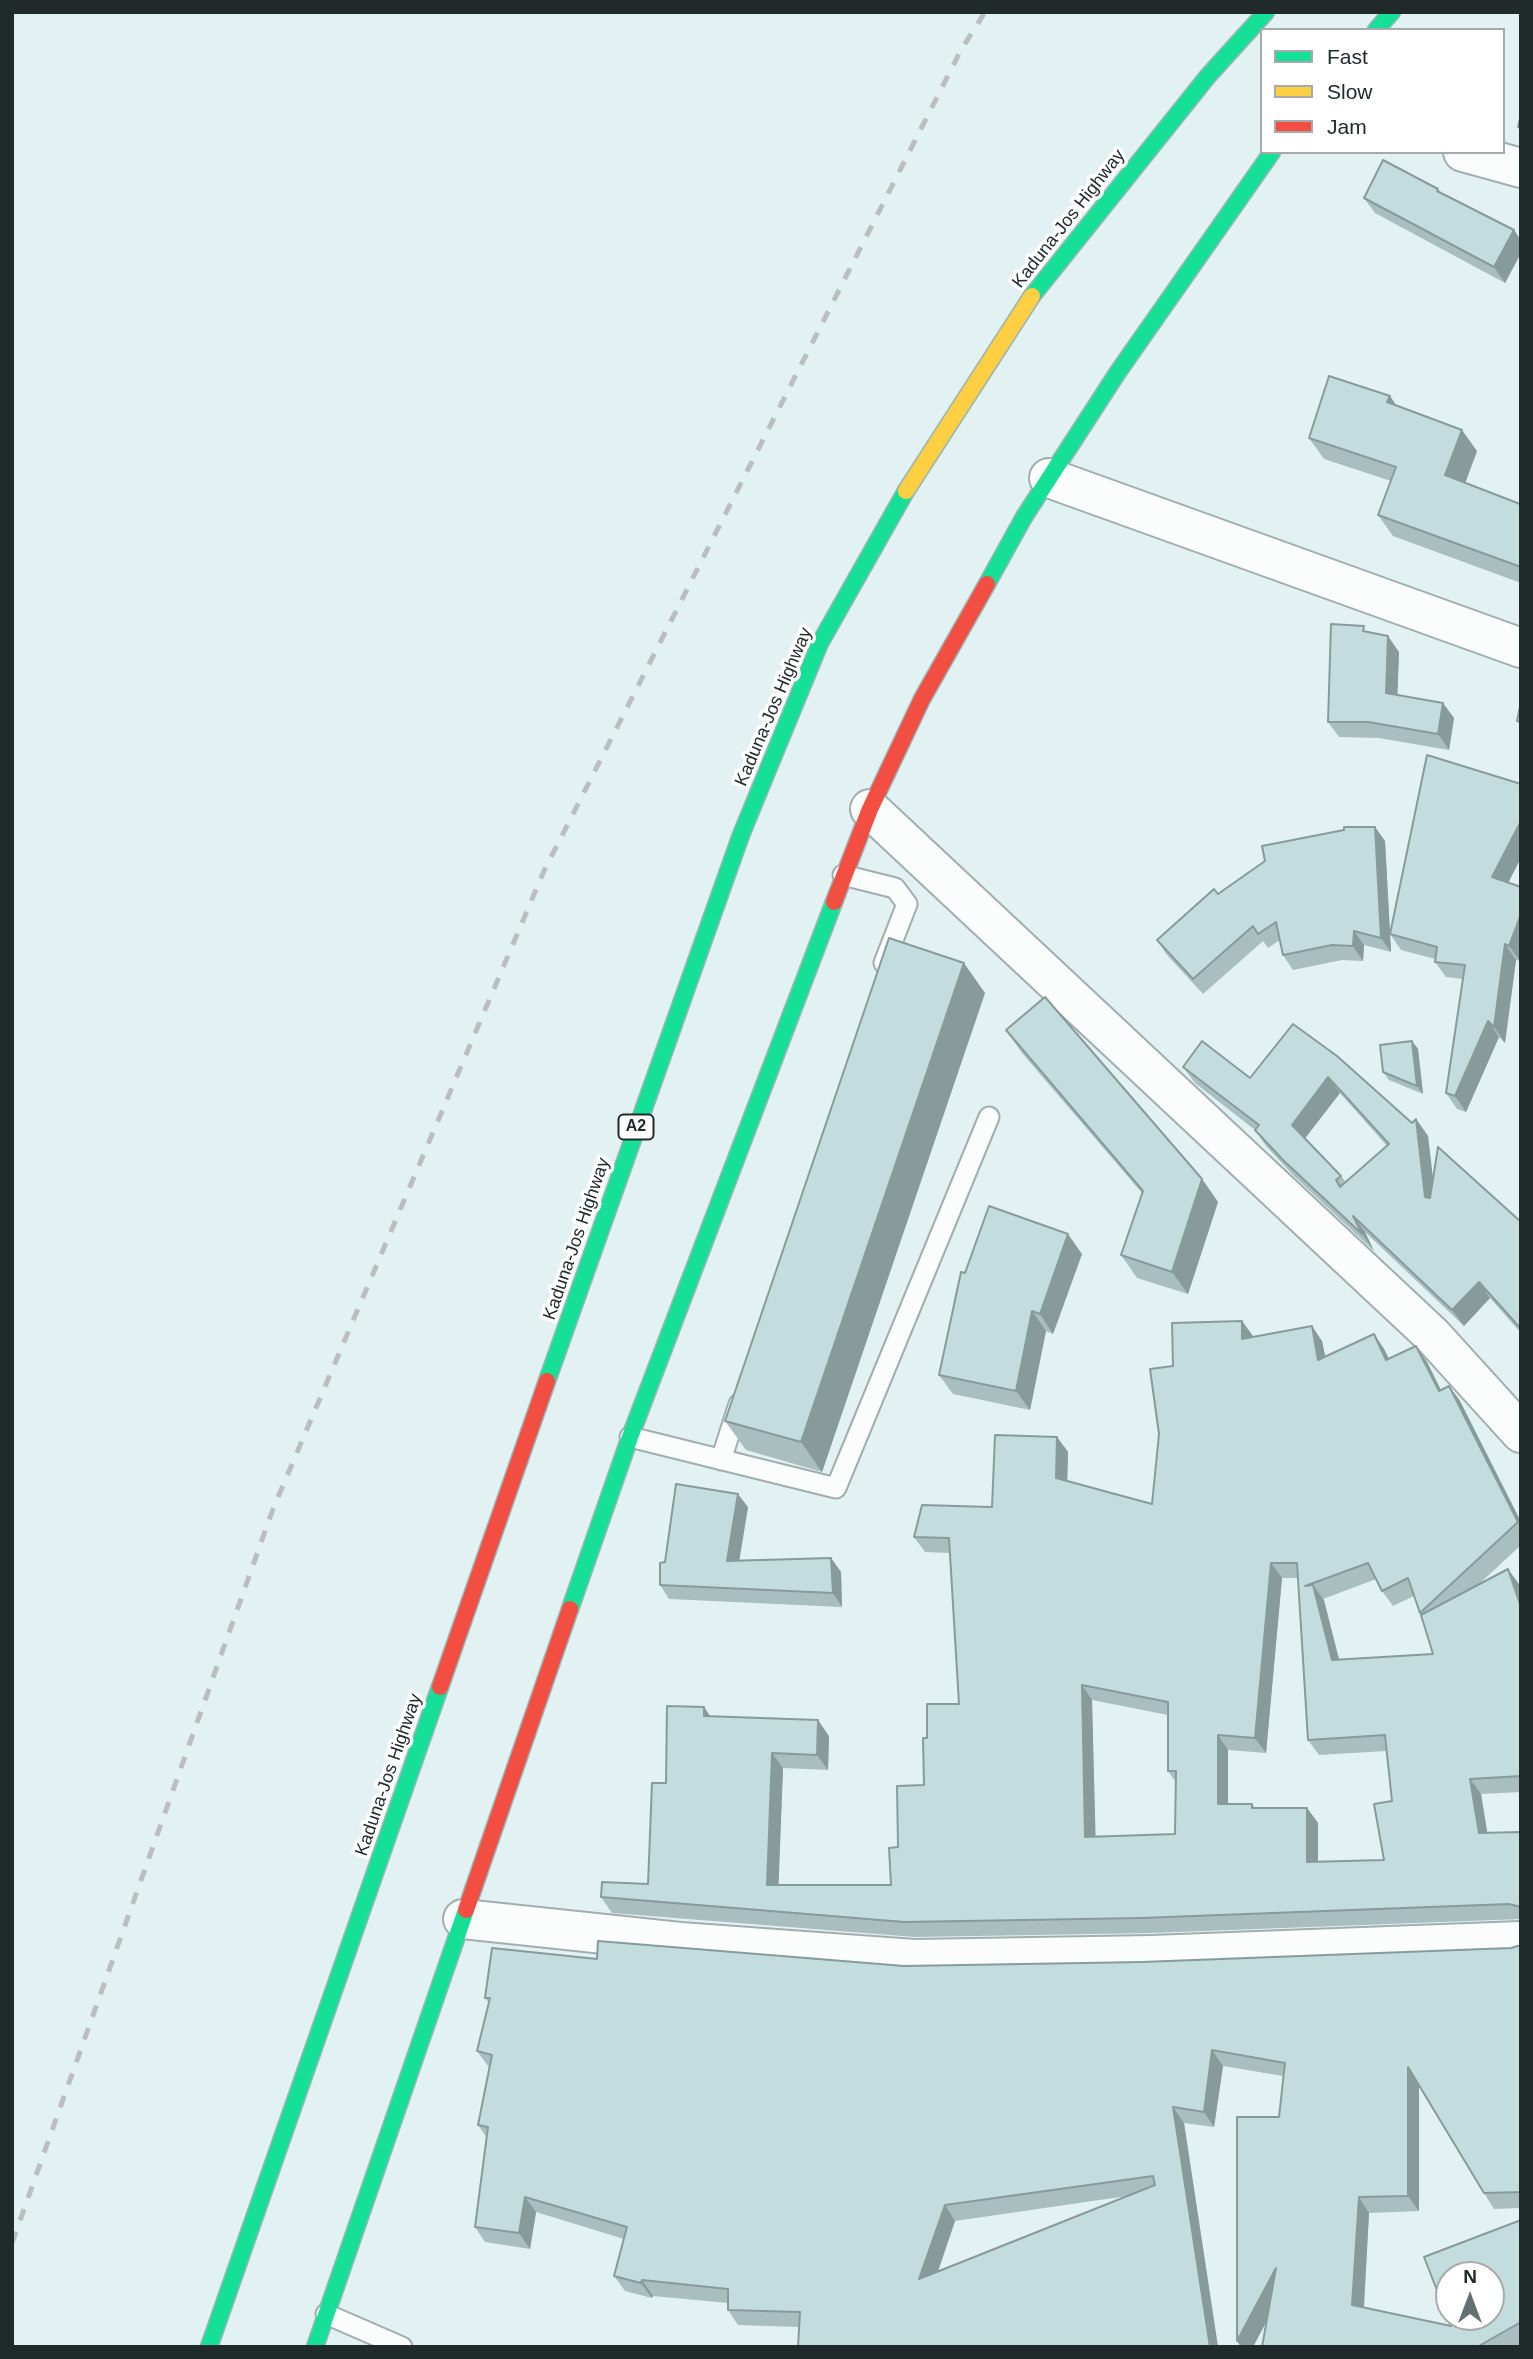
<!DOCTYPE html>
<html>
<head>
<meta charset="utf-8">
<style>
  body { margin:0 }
  #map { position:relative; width:1533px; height:2359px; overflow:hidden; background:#e2f2f2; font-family:Helvetica,sans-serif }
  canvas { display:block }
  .frame { position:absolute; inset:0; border:14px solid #202a2b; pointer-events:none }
  .legend { position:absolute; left:1260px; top:28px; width:245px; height:126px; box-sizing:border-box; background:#fff; border:2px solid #a6aaaa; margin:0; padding:9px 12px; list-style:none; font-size:21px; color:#202a2b }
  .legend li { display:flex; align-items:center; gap:14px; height:35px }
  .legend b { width:35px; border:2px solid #a6aaaa }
  .north { position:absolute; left:1435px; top:2261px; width:70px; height:70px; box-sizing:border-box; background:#fff; border:2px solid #a6aaaa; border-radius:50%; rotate:0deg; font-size:19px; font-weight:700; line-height:28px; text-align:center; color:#202a2b }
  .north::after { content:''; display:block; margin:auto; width:24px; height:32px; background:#647071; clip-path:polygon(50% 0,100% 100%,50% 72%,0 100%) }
</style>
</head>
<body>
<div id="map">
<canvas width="1533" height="2359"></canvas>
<div class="frame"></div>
<ul class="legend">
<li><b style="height:9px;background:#16e098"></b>Fast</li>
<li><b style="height:9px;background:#ffcf43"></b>Slow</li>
<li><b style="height:9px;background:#f24e42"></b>Jam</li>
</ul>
<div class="north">N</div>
</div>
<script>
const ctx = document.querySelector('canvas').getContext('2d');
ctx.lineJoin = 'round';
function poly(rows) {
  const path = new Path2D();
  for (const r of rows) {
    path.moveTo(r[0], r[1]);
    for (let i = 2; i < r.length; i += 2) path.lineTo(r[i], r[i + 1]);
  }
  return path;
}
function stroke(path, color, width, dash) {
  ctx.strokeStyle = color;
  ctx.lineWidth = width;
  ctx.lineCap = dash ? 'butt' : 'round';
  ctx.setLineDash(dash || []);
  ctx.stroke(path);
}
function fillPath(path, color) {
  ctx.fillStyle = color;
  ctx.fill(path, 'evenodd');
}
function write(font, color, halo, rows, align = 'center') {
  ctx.font = font + ' Helvetica,sans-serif';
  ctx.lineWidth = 7;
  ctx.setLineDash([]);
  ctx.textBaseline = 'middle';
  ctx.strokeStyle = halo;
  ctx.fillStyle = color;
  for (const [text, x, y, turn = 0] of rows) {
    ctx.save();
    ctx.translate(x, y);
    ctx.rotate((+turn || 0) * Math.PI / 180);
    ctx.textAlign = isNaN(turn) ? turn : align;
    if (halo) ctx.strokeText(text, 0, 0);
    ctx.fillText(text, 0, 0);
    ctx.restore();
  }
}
const lane = poly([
  [843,875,895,888,907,904,884,963],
  [630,1437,836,1488,989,1117],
  [721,1460,739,1404],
  [326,2314,402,2347]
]);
const street = poly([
  [1463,152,1521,168],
  [1049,478,1521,648],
  [870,809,1432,1335,1521,1433],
  [463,1919,680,1942,914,1959,1152,1955,1521,1941]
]);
const fast = poly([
  [1376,30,1392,12],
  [1032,296,1208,76,1266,12],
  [987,584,1024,517,1118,372,1272,152],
  [547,1381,741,835,820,643,906,491],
  [570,1609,630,1437,834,902],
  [209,2347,440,1687],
  [315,2347,466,1910]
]);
const slow = poly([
  [906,491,1032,296]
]);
const jam = poly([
  [834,902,870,809,922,699,987,584],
  [440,1687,547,1381],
  [466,1910,570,1609]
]);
stroke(lane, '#a2aeae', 23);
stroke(street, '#a2aeae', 42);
stroke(fast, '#99b5b6', 19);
stroke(slow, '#99b5b6', 19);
stroke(jam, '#99b5b6', 19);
stroke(lane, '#fbfdfd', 19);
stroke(street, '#fbfdfd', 38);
stroke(fast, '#16e098', 16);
stroke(slow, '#ffcf43', 16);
stroke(jam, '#f24e42', 16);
stroke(poly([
  [12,2243,273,1509,544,871,961,50,985,12]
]), '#bbbebe', 5, [12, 12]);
fillPath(poly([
  [1438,189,1441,193,1514,230,1521,241,1521,253,1505,283,1375,213,1364,198],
  [1390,396,1396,406,1477,451,1465,483,1520,504,1521,502,1521,583,1393,536,1378,515,1391,481,1324,459,1309,438],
  [1368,632,1399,652,1397,695,1454,718,1449,750,1379,738,1339,737,1328,722],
  [1375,827,1385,841,1391,952,1364,945,1363,961,1342,960,1293,970,1283,955,1280,940,1268,948,1263,941,1203,994,1167,955,1157,940,1218,894],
  [1508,883,1521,887,1521,960,1520,961,1516,960,1505,1043,1499,1037,1466,1112,1457,1109,1446,1093,1463,979,1446,977,1435,962,1435,959,1401,950,1390,934],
  [985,993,822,1472,746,1450,725,1421],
  [1293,1024,1412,1123,1416,1119,1428,1136,1433,1180,1521,1222,1521,1333,1490,1298,1464,1326,1365,1232,1374,1251,1294,1176,1266,1146,1255,1130,1195,1083,1183,1067,1250,1078],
  [1340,1093,1387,1146,1346,1182,1341,1176,1305,1138],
  [1006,1030,1202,1179,1218,1202,1188,1294,1137,1278,1121,1255,1142,1193,1022,1053],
  [1412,1041,1418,1049,1423,1094,1389,1080,1383,1072],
  [1082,1254,1053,1334,1046,1331,1030,1410,953,1394,939,1375,965,1273],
  [1242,1321,1253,1337,1322,1341,1325,1356,1374,1334,1384,1349,1389,1359,1416,1346,1427,1362,1441,1390,1449,1386,1460,1401,1521,1522,1521,1545,1478,1585,1519,1584,1521,1591,1521,1792,1481,1794,1487,1833,1521,1832,1521,1919,1151,1933,915,1937,612,1913,601,1897,648,1884,666,1783,704,1707,710,1717,829,1736,828,1770,783,1768,778,1885,891,1885,898,1847,924,1785,927,1738,959,1704,950,1553,925,1552,914,1537,992,1507,1057,1437,1068,1452,1067,1481,1152,1504,1173,1366],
  [1282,1578,1298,1578,1308,1740,1319,1755,1386,1751,1392,1801,1384,1860,1318,1862,1318,1823,1307,1808,1255,1808,1252,1804,1228,1804,1228,1750,1266,1753],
  [1376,1579,1382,1591,1393,1606,1414,1596,1433,1654,1339,1660,1323,1599],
  [1092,1700,1168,1715,1168,1771,1175,1781,1175,1834,1095,1836],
  [748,1507,739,1560,831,1558,841,1572,842,1607,669,1599,660,1585,665,1562],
  [1521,1945,1521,2208,1494,2209,1484,2193,1419,2085,1419,2211,1369,2213,1364,2308,1451,2326,1521,2220,1521,2344,1516,2347,1262,2347,1266,2321,1253,2347,1241,2347,1237,2341,1279,2117,1283,2076,1223,2066,1214,2127,1184,2123,1218,2347,798,2347,799,2327,738,2325,728,2310,728,2303,653,2296,652,2298,625,2291,614,2276,624,2239,536,2212,530,2249,485,2242,475,2227,487,2138,478,2125,489,2067,488,2066,477,2051,489,2003,485,1998,597,1959,904,1966,1142,1962,1511,1948],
  [1127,2196,938,2272,955,2221]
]), '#a8bebf');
fillPath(poly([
  [1514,230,1521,241,1521,253,1505,283,1494,267],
  [1390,396,1404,417,1387,402],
  [1462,430,1477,451,1460,497,1445,475],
  [1388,636,1399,652,1397,709,1386,693],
  [1443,703,1454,718,1449,750,1438,734],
  [1521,821,1521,858,1503,893,1492,877],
  [1375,827,1385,841,1391,952,1381,938],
  [1521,914,1521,960,1520,961,1509,946],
  [1354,931,1364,945,1363,961,1353,946],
  [1505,944,1516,960,1505,1043,1494,1027],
  [964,963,985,993,822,1472,801,1442],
  [1488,1021,1499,1037,1466,1112,1455,1096],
  [1412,1041,1418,1049,1423,1094,1417,1086],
  [1328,1077,1340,1093,1303,1141,1292,1125],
  [1416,1119,1428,1136,1437,1214,1425,1197],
  [1202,1179,1218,1202,1188,1294,1172,1272],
  [1353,1216,1365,1232,1374,1251,1362,1234],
  [1068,1234,1082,1254,1053,1334,1040,1314],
  [1479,1282,1490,1298,1464,1326,1452,1310],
  [1032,1311,1046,1331,1030,1410,1016,1391],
  [1242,1321,1253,1336,1253,1355,1242,1339],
  [1312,1326,1322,1341,1329,1375,1318,1360],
  [1374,1334,1384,1349,1397,1375,1386,1360],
  [1416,1346,1427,1362,1449,1407,1439,1391],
  [1449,1386,1460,1401,1521,1522,1521,1526],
  [1057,1437,1068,1452,1067,1493,1056,1478],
  [738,1494,748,1507,737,1575,727,1561],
  [831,1558,841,1572,842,1607,833,1593],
  [1271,1563,1282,1578,1266,1753,1255,1738],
  [1508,1569,1519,1584,1521,1591,1521,1607],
  [1313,1585,1324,1600,1343,1675,1332,1660],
  [1082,1685,1092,1700,1096,1852,1085,1837],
  [704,1707,715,1723,704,1716],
  [818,1720,829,1736,828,1770,817,1755],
  [1218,1735,1228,1750,1228,1819,1218,1804],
  [772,1753,783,1768,778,1901,767,1885],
  [1470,1779,1481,1794,1490,1849,1479,1833],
  [1307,1808,1318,1823,1318,1877,1307,1862],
  [1212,2050,1223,2066,1214,2127,1204,2112],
  [1408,2067,1419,2082,1419,2211,1408,2196],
  [1173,2107,1184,2123,1218,2347,1210,2347],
  [525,2197,536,2212,530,2249,519,2233],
  [1359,2197,1369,2213,1363,2321,1352,2305],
  [945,2205,955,2221,930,2294,919,2279],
  [1276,2268,1287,2283,1253,2347,1241,2347,1237,2341],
  [642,2280,653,2296,652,2298,641,2283]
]), '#889b9b');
const building = poly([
  [1521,114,1521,128,1518,127,1521,114],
  [1383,160,1438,189,1437,191,1514,230,1494,267,1364,198,1383,160],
  [1329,376,1390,396,1387,402,1462,430,1445,475,1520,504,1521,502,1521,567,1378,515,1396,467,1309,438,1329,376],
  [1331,624,1364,626,1363,631,1388,636,1386,693,1443,703,1438,734,1368,722,1328,722,1331,624],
  [1521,702,1521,722,1517,721,1521,702],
  [1427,755,1521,784,1521,821,1492,877,1521,887,1521,914,1509,946,1505,944,1494,1027,1488,1021,1455,1096,1446,1093,1465,965,1435,962,1437,947,1390,934,1427,755],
  [1344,827,1375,827,1381,938,1354,931,1353,946,1332,945,1283,955,1276,922,1258,934,1253,926,1193,979,1157,940,1214,889,1218,894,1265,861,1262,846,1344,830,1344,827],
  [889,938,964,963,801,1442,725,1421,889,938],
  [1045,997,1202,1179,1172,1272,1121,1255,1143,1191,1006,1030,1045,997],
  [1293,1024,1337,1056,1412,1123,1416,1119,1425,1197,1430,1198,1438,1147,1521,1222,1521,1329,1479,1282,1452,1310,1353,1216,1362,1234,1283,1160,1255,1130,1259,1125,1183,1067,1202,1041,1250,1078,1293,1024],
  [1328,1077,1389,1144,1340,1187,1336,1180,1341,1176,1292,1125,1328,1077],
  [1412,1041,1417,1086,1383,1072,1380,1045,1412,1041],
  [989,1206,1068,1234,1040,1314,1032,1311,1016,1391,939,1375,961,1272,965,1273,989,1206],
  [1242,1321,1242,1339,1312,1326,1318,1360,1374,1334,1386,1360,1416,1346,1439,1391,1449,1386,1518,1522,1420,1613,1408,1578,1382,1591,1368,1563,1305,1586,1313,1585,1332,1660,1433,1654,1421,1615,1508,1569,1521,1607,1521,1776,1470,1779,1479,1833,1521,1832,1521,1907,1509,1904,1141,1918,904,1922,601,1897,602,1882,648,1884,652,1783,666,1783,667,1706,704,1707,704,1716,818,1720,817,1755,772,1753,767,1885,891,1885,889,1848,898,1847,897,1786,924,1785,923,1738,927,1738,927,1704,959,1704,949,1538,914,1537,922,1505,992,1507,995,1435,1057,1437,1056,1478,1152,1504,1159,1434,1150,1369,1173,1366,1172,1323,1242,1321],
  [1271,1563,1297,1563,1308,1740,1385,1735,1392,1801,1374,1804,1384,1860,1307,1862,1307,1808,1252,1808,1252,1804,1218,1804,1218,1735,1255,1738,1271,1563],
  [1082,1685,1168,1702,1168,1771,1176,1771,1175,1834,1085,1837,1082,1685],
  [676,1484,738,1494,727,1561,831,1558,833,1593,660,1585,660,1563,665,1562,676,1484],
  [598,1941,904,1966,1142,1962,1511,1948,1521,1945,1521,2192,1484,2193,1408,2067,1408,2196,1359,2197,1352,2305,1451,2326,1424,2257,1521,2220,1521,2322,1477,2347,1262,2347,1276,2268,1237,2341,1237,2117,1279,2117,1285,2063,1212,2050,1204,2112,1173,2107,1210,2347,798,2347,800,2312,728,2310,728,2289,642,2280,641,2283,614,2276,627,2227,525,2197,519,2233,475,2227,488,2127,478,2125,492,2055,477,2051,490,1998,485,1998,492,1948,597,1959,598,1941],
  [1153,2176,1155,2185,919,2279,945,2205,1153,2176],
  [1449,2275,1491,2275,1491,2317,1449,2317,1449,2275]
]);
fillPath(building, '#c3ddde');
stroke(building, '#889b9b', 2);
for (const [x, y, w] of [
  [636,1127,35]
]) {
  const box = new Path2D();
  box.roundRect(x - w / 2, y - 12.5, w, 25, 5);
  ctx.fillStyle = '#fff';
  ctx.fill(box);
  stroke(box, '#202a2b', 2);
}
write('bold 16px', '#202a2b', null, [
  ["A2",636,1127]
]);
write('18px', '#202a2b', '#fff', [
  ["Kaduna-Jos Highway",1069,219,-52],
  ["Kaduna-Jos Highway",774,707,-67],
  ["Kaduna-Jos Highway",577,1239,-71],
  ["Kaduna-Jos Highway",389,1775,-71]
]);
</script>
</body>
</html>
